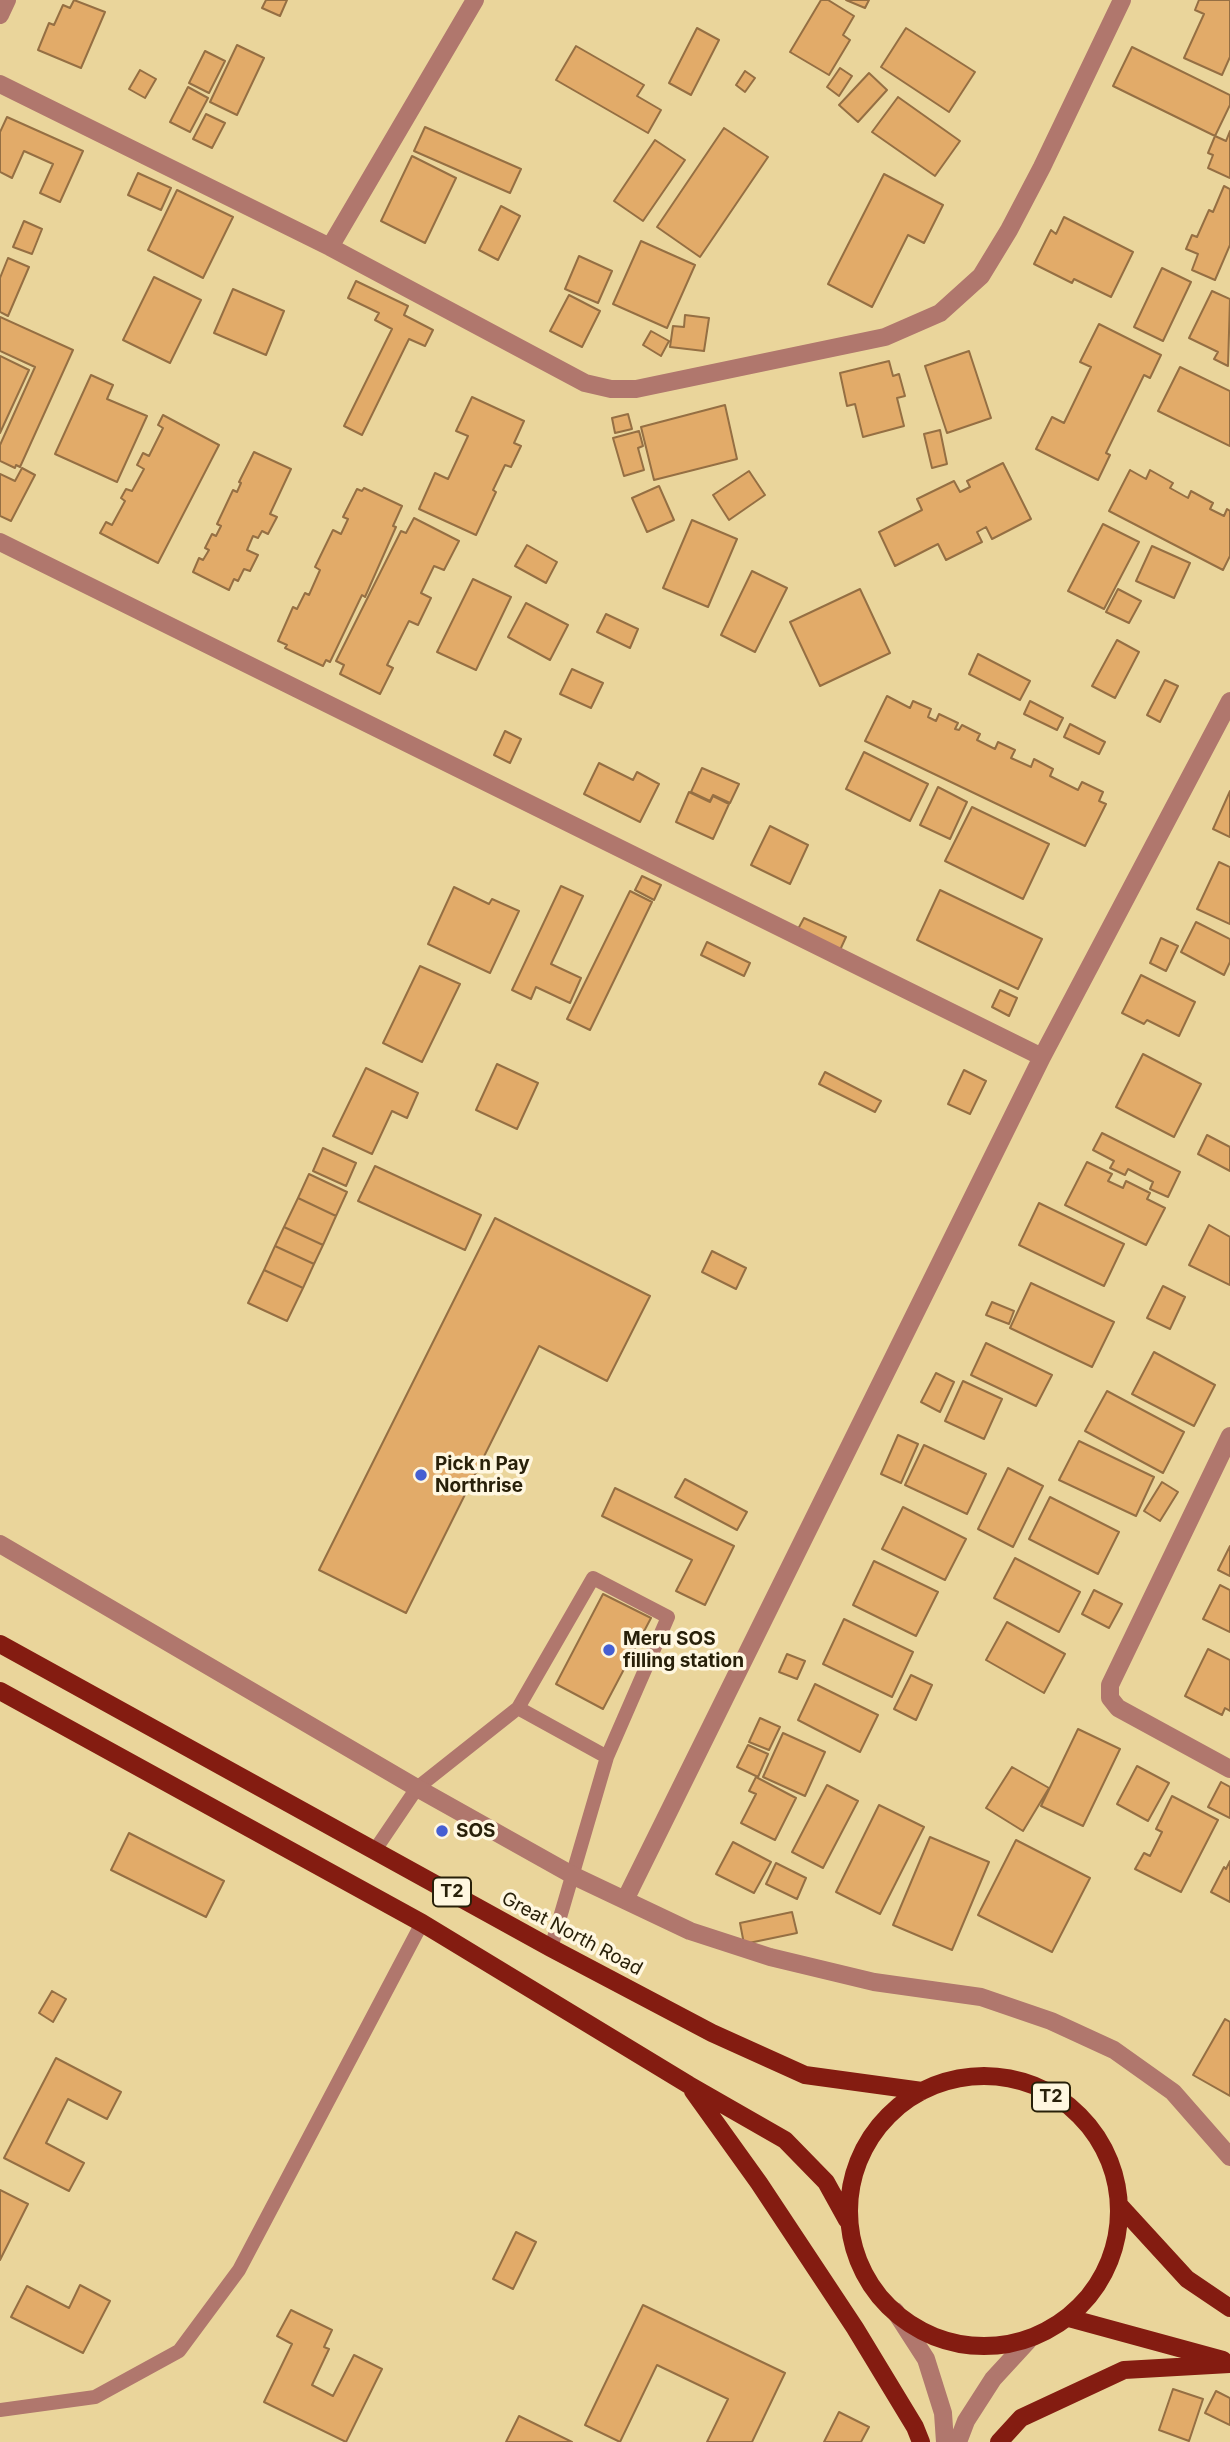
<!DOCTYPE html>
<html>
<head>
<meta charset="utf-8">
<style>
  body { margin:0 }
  canvas { display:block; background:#ead59b }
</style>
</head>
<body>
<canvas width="1230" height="2442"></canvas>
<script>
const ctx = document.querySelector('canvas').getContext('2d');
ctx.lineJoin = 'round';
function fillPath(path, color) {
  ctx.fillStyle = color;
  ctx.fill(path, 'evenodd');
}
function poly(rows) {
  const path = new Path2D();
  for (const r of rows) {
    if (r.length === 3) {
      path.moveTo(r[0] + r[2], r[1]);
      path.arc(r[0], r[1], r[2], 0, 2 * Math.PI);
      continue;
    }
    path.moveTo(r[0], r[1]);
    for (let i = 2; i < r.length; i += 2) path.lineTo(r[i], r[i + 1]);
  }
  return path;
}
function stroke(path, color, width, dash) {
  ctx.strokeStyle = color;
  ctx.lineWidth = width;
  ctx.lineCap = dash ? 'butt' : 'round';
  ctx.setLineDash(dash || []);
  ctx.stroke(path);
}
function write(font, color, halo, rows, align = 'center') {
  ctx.font = font + ' Inter,sans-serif';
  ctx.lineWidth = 7;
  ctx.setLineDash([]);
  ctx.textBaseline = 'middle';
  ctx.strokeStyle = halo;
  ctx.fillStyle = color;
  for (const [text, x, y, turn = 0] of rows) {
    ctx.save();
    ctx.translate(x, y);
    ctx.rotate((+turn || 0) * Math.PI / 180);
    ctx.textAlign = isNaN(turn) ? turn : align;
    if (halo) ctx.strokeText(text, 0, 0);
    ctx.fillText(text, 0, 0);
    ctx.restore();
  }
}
const building = poly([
  [74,0,105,12,81,68,38,50,49,23,54,25,63,5,70,8,74,0],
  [266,0,287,0,280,16,262,8,266,0],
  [821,0,828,0,854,16,843,35,850,40,829,75,790,52,821,0],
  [846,0,869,0,865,8,846,0],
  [1199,0,1230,0,1230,57,1222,75,1184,58,1204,14,1195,10,1199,0],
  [697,28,719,40,691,95,669,83,697,28],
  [906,28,975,72,949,112,881,67,906,28],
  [237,45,264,58,237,115,210,102,237,45],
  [576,46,644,85,637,96,661,110,648,133,556,80,576,46],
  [1132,47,1230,95,1230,105,1215,136,1113,86,1132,47],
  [205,51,225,61,209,93,189,83,205,51],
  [840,68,852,76,839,96,827,87,840,68],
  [140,70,156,79,145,98,129,89,140,70],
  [745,71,755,78,745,92,736,85,745,71],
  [869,73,887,90,858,122,839,105,869,73],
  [188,87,208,98,190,132,170,122,188,87],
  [898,97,960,141,935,176,872,132,898,97],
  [206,114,225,123,212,148,193,139,206,114],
  [7,117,83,151,60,202,40,193,53,164,24,151,12,178,0,172,0,132,7,117],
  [425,127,521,169,510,193,414,151,425,127],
  [724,128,768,157,700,257,657,227,724,128],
  [1230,131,1230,178,1208,168,1213,155,1208,153,1215,136,1226,141,1230,131],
  [655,140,685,160,643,221,614,201,655,140],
  [412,156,456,178,425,243,381,221,412,156],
  [138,173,171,188,161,210,128,195,138,173],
  [884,174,943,205,924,243,908,235,872,307,828,284,884,174],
  [1224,186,1230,189,1230,245,1215,280,1192,270,1198,254,1186,249,1192,235,1197,237,1209,210,1213,212,1224,186],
  [177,190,233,217,203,278,148,250,177,190],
  [501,206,520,216,498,260,479,250,501,206],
  [1064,217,1133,252,1111,297,1074,279,1072,283,1034,264,1051,230,1056,234,1064,217],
  [24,221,42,229,32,254,13,247,24,221],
  [641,241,695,265,667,328,613,304,641,241],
  [579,256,612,271,598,303,565,289,579,256],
  [8,258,29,267,8,316,0,312,0,278,8,258],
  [1162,268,1191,282,1163,341,1134,327,1162,268],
  [154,277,201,300,170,363,123,340,154,277],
  [356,281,408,306,404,315,433,330,425,346,409,339,362,435,344,426,392,329,375,320,379,313,348,298,356,281],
  [233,289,284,311,266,355,214,333,233,289],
  [1212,291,1230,299,1228,366,1214,359,1218,352,1189,338,1212,291],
  [569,295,600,311,582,347,550,331,569,295],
  [685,315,709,318,704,351,670,347,673,326,684,327,685,315],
  [0,317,73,350,20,467,16,465,15,468,0,461,0,445,35,367,0,351,0,317],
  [1099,324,1161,355,1150,378,1144,375,1106,453,1110,455,1098,480,1036,449,1052,417,1064,423,1091,367,1080,362,1099,324],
  [651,331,669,341,661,356,643,345,651,331],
  [969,351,991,418,947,433,925,366,969,351],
  [0,356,29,370,0,433,0,356],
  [889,361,893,376,899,374,905,396,897,398,904,426,863,437,855,404,847,406,840,373,889,361],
  [1180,367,1230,391,1230,446,1158,411,1180,367],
  [91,375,113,385,107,399,147,416,117,482,55,454,91,375],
  [472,397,524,421,514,443,521,446,511,467,505,465,493,490,496,492,476,535,419,509,435,473,448,479,468,436,456,431,472,397],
  [725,405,737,459,654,480,641,427,725,405],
  [628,414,632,429,615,433,612,418,628,414],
  [163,415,219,445,158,563,100,533,106,522,112,525,125,501,121,498,126,489,132,491,144,469,137,465,143,453,149,456,163,428,158,425,163,415],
  [940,430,947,464,932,468,924,434,940,430],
  [639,431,643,446,638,448,644,470,624,476,613,438,639,431],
  [254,452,291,469,270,514,277,517,268,534,262,531,258,538,253,536,247,550,258,555,250,571,244,569,238,581,234,579,229,590,193,572,199,558,203,560,209,550,205,548,212,534,216,536,221,526,217,524,233,490,237,492,241,483,239,482,254,452],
  [1003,463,1031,519,992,539,986,527,977,532,982,542,946,560,938,544,895,566,879,532,922,510,917,499,954,481,960,492,970,487,967,481,1003,463],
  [22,468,35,475,11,521,0,516,0,474,15,481,22,468],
  [1130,470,1146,479,1150,470,1173,483,1170,488,1188,498,1191,491,1213,503,1210,509,1224,516,1227,509,1230,511,1230,556,1223,570,1109,511,1130,470],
  [749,471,765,495,729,520,713,495,749,471],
  [659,486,674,520,647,532,632,498,659,486],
  [364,488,402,506,393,526,396,527,365,597,362,595,330,662,326,660,323,666,285,648,287,645,278,641,293,607,297,609,305,593,309,595,320,570,315,567,333,530,341,534,348,519,343,517,357,489,362,491,364,488],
  [414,518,459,541,444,570,434,566,421,593,431,598,418,625,409,621,387,665,393,668,380,694,340,674,344,665,336,661,401,531,406,533,414,518],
  [692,520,737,539,708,607,663,588,692,520],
  [1103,524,1139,542,1104,609,1068,591,1103,524],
  [527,545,557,562,546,583,515,566,527,545],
  [1152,546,1190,563,1174,598,1136,581,1152,546],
  [752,571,787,588,755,652,721,635,752,571],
  [473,579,511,597,476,670,437,652,473,579],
  [860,589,890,653,820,686,790,622,860,589],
  [1118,589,1141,601,1129,623,1106,612,1118,589],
  [526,603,568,625,550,660,508,637,526,603],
  [606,614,638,629,630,648,597,632,606,614],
  [1117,640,1139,652,1115,698,1092,686,1117,640],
  [978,654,1030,681,1020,700,969,674,978,654],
  [572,669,603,683,591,708,560,694,572,669],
  [1165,680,1178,686,1160,722,1147,715,1165,680],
  [887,696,910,708,913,701,931,709,928,717,936,721,939,714,958,723,955,729,959,730,962,725,980,734,977,740,995,749,998,742,1015,750,1011,758,1031,767,1034,759,1053,769,1050,776,1078,790,1082,782,1103,792,1099,801,1106,804,1085,846,865,741,887,696],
  [1030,701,1063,718,1057,730,1024,714,1030,701],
  [1070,724,1105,742,1099,754,1064,737,1070,724],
  [505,731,521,739,510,763,494,755,505,731],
  [864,752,928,784,910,821,846,789,864,752],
  [599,763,633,780,637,772,659,784,640,822,584,794,599,763],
  [702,768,739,784,730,803,713,795,710,801,691,792,702,768],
  [938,787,967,802,950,839,920,825,938,787],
  [1230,791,1230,837,1213,829,1230,791],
  [689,792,710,802,713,796,729,804,713,839,676,822,689,792],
  [972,807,1049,844,1023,899,945,861,972,807],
  [770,826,808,845,790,884,751,865,770,826],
  [1219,862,1230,867,1230,924,1197,909,1219,862],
  [642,876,661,885,654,900,635,890,642,876],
  [561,886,583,896,551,964,581,978,570,1003,536,987,531,999,512,990,561,886],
  [454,887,489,904,492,899,519,911,490,973,428,944,454,887],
  [940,890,1042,939,1018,989,917,940,940,890],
  [630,891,652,902,590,1030,567,1019,630,891],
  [804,918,846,937,840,950,798,929,804,918],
  [1196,922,1230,939,1230,962,1224,975,1181,952,1196,922],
  [1161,938,1178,946,1166,971,1150,963,1161,938],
  [707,942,750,963,744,976,701,955,707,942],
  [420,966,460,984,422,1062,383,1043,420,966],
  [1141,975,1195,1002,1179,1036,1147,1020,1144,1024,1122,1013,1141,975],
  [1000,990,1017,998,1009,1016,992,1007,1000,990],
  [1143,1054,1201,1084,1174,1137,1116,1107,1143,1054],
  [497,1064,538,1083,517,1129,476,1110,497,1064],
  [366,1068,418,1093,407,1118,392,1111,372,1154,333,1136,366,1068],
  [964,1070,986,1081,970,1114,948,1104,964,1070],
  [825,1072,881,1101,875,1112,819,1084,825,1072],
  [1102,1133,1180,1172,1168,1197,1150,1189,1153,1182,1128,1169,1125,1175,1110,1168,1114,1161,1093,1150,1102,1133],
  [1207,1135,1230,1147,1230,1171,1198,1154,1207,1135],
  [323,1148,356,1163,346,1186,313,1171,323,1148],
  [1087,1162,1112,1174,1108,1181,1123,1188,1126,1181,1150,1193,1147,1199,1165,1208,1146,1245,1065,1205,1087,1162],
  [375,1166,481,1215,465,1250,358,1201,375,1166],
  [309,1174,347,1192,336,1216,298,1198,309,1174],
  [298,1198,336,1216,323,1245,284,1227,298,1198],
  [1039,1203,1124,1244,1104,1286,1019,1245,1039,1203],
  [495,1218,650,1296,607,1381,539,1346,406,1613,319,1570,495,1218],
  [1209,1225,1230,1237,1230,1285,1189,1265,1209,1225],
  [284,1227,323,1245,314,1264,275,1246,284,1227],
  [275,1246,314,1264,303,1288,264,1270,275,1246],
  [712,1251,746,1268,736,1289,702,1272,712,1251],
  [264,1270,303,1288,287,1321,248,1303,264,1270],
  [1031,1283,1114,1322,1092,1367,1010,1328,1031,1283],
  [1163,1286,1185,1297,1170,1329,1147,1318,1163,1286],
  [992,1302,1014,1311,1009,1324,986,1315,992,1302],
  [986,1343,1052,1375,1036,1406,971,1375,986,1343],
  [1154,1352,1215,1385,1194,1426,1132,1394,1154,1352],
  [936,1373,954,1382,940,1412,921,1402,936,1373],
  [963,1381,1002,1399,984,1439,945,1421,963,1381],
  [1107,1391,1184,1432,1163,1473,1085,1431,1107,1391],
  [898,1435,918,1444,901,1483,881,1474,898,1435],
  [1079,1441,1154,1477,1136,1516,1059,1480,1079,1441],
  [924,1445,986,1474,967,1514,905,1485,924,1445],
  [1008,1468,1043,1486,1013,1547,978,1529,1008,1468],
  [685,1479,747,1512,737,1530,675,1497,685,1479],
  [1162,1482,1178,1492,1160,1521,1144,1511,1162,1482],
  [615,1488,734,1546,705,1605,676,1591,692,1560,602,1516,615,1488],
  [1050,1497,1119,1532,1098,1574,1029,1539,1050,1497],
  [903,1507,966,1539,945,1580,882,1549,903,1507],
  [1230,1546,1230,1576,1218,1570,1230,1546],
  [1015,1558,1080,1592,1059,1632,994,1598,1015,1558],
  [874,1561,938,1592,916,1636,853,1605,874,1561],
  [1220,1585,1230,1590,1230,1632,1203,1619,1220,1585],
  [1094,1590,1122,1604,1109,1628,1082,1614,1094,1590],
  [603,1594,651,1618,603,1709,556,1684,603,1594],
  [844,1619,913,1652,892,1697,823,1664,844,1619],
  [1007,1622,1065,1654,1044,1693,986,1660,1007,1622],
  [1208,1649,1230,1660,1230,1711,1225,1708,1222,1715,1185,1696,1208,1649],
  [787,1654,805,1661,797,1679,779,1672,787,1654],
  [911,1675,932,1685,916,1720,894,1709,911,1675],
  [815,1684,878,1715,860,1752,798,1720,815,1684],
  [760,1718,780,1727,769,1750,749,1742,760,1718],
  [1078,1729,1120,1749,1083,1826,1041,1806,1078,1729],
  [783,1733,825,1752,805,1796,763,1777,783,1733],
  [748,1745,768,1754,758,1777,737,1767,748,1745],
  [1137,1766,1169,1783,1148,1821,1117,1804,1137,1766],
  [1012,1767,1049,1788,1023,1831,986,1808,1012,1767],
  [756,1777,796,1798,775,1840,741,1823,756,1794,749,1791,756,1777],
  [1221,1782,1230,1787,1230,1818,1208,1807,1221,1782],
  [827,1785,858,1801,823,1868,792,1852,827,1785],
  [1172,1796,1218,1820,1181,1892,1135,1869,1144,1853,1150,1856,1162,1832,1156,1829,1172,1796],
  [879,1805,924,1827,880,1914,836,1892,879,1805],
  [129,1833,224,1881,206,1917,111,1870,129,1833],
  [930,1837,989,1862,952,1950,893,1925,930,1837],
  [1016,1840,1090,1878,1052,1952,978,1915,1016,1840],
  [733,1842,771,1862,754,1893,716,1874,733,1842],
  [1230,1861,1230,1902,1211,1892,1224,1867,1226,1869,1230,1861],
  [776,1863,806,1878,797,1899,766,1884,776,1863],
  [792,1912,797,1933,744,1944,740,1923,792,1912],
  [52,1991,66,1999,53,2022,39,2013,52,1991],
  [1225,2019,1230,2022,1230,2096,1193,2075,1225,2019],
  [56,2058,121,2092,107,2119,68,2099,46,2143,84,2163,69,2191,4,2158,56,2058],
  [0,2190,28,2204,0,2260,0,2190],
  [516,2232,536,2242,513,2289,493,2279,516,2232],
  [80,2285,110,2301,83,2353,11,2317,27,2286,69,2308,80,2285],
  [643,2305,785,2373,752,2442,707,2442,728,2399,657,2365,620,2442,585,2425,643,2305],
  [291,2310,332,2330,324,2347,329,2349,312,2385,333,2396,354,2355,382,2369,346,2442,264,2402,292,2344,277,2336,291,2310],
  [1173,2389,1203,2399,1189,2441,1159,2430,1173,2389],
  [1216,2391,1230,2398,1230,2425,1205,2413,1216,2391],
  [839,2412,869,2427,861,2442,824,2442,839,2412],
  [519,2416,572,2442,506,2442,519,2416]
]);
fillPath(building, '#e2ab69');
stroke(building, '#956f43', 2);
stroke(poly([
  [518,1708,607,1757],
  [375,1850,417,1788,518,1708,593,1578,668,1617,607,1757,551,1948],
  [0,2410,95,2397,179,2351,239,2270,422,1923]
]), '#b0776d', 14);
stroke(poly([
  [0,15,7,0],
  [0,84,330,247,585,383,611,389,636,389,885,337,940,313,981,276,1009,230,1042,167,1122,0],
  [330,247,475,0],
  [0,542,1042,1057],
  [1230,1436,1110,1685,1110,1698,1118,1708,1230,1769],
  [0,1544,417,1788,574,1876,690,1931,770,1957,874,1982,981,1997,1051,2021,1114,2050,1173,2092,1230,2157],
  [625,1900,1042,1057,1230,701]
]), '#b0776d', 18);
stroke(poly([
  [895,2311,926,2359,943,2413,945,2442],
  [958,2442,966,2421,993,2379,1028,2341]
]), '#b0776d', 18);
stroke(poly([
  [0,1644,551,1948,712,2033,805,2075,922,2091],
  [0,1691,422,1923,689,2085,785,2140,826,2182,847,2220],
  [984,2211,135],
  [693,2091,759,2183,855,2328,915,2427,921,2442],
  [1121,2207,1187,2279,1230,2308],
  [1069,2318,1223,2360],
  [999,2442,1021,2418,1124,2370,1230,2364]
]), '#841c11', 18);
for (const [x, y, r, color] of [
  [421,1475,7,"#465fd2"],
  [609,1650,7,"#465fd2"],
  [442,1831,7,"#465fd2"]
]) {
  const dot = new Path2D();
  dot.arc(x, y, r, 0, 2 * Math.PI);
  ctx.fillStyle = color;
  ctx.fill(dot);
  stroke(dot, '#fff7e0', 2.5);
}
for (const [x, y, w] of [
  [452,1892,38],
  [1051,2097,38]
]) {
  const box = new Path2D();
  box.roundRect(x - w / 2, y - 14.5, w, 29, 5);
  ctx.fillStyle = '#fff7e0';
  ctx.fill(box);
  stroke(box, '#282009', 2);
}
write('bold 18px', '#282009', null, [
  ["T2",452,1892],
  ["T2",1051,2097]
]);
write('bold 19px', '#282009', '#fff7e0', [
  ["Pick n Pay",435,1464],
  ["Northrise",435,1486],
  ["Meru SOS",623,1639],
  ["filling station",623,1661],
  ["SOS",456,1831]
], 'left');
write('19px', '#282009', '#fff7e0', [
  ["Great North Road",572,1934,28]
]);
</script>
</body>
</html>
